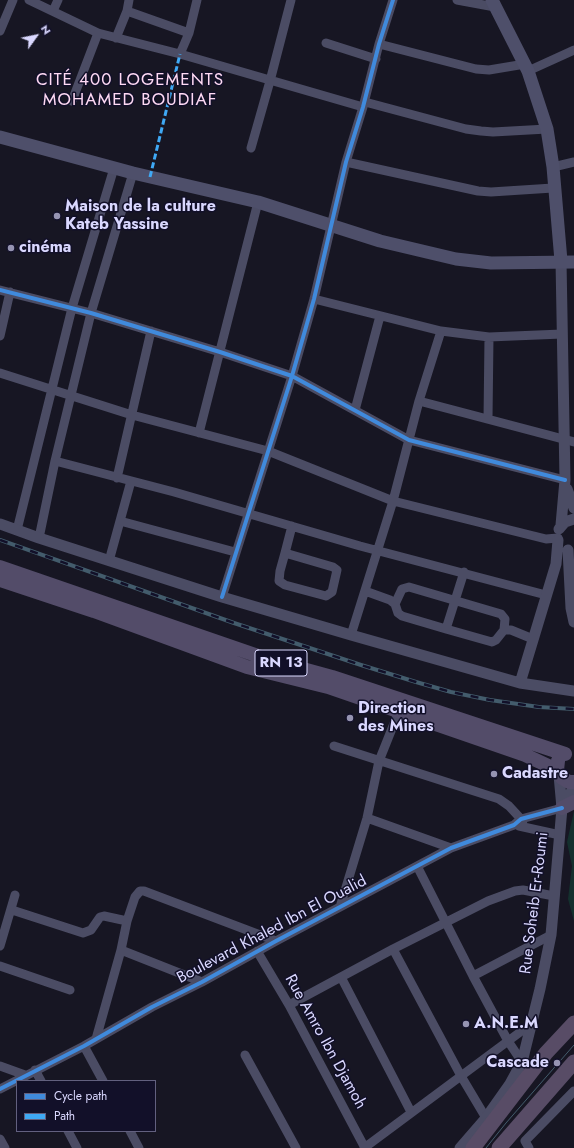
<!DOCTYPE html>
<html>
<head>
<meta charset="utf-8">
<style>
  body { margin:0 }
  #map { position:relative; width:574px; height:1148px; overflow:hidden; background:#171623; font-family:Jost,sans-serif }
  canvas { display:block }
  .legend { position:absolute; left:16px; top:1080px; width:140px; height:52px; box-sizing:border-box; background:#121029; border:1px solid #62607f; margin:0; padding:5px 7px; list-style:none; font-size:12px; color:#dad8ff }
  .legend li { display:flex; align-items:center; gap:8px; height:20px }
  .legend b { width:20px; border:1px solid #62607f }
  .north { position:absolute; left:16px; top:16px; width:40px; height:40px; -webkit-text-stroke:3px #121029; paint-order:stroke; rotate:57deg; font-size:11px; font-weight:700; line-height:16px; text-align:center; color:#dad8ff }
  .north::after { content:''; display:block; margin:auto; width:14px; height:18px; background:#dad8ff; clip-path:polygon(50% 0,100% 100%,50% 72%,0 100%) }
</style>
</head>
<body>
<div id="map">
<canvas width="574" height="1148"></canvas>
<ul class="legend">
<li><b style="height:5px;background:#408adc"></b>Cycle path</li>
<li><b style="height:5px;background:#3fa9f5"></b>Path</li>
</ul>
<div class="north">N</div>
</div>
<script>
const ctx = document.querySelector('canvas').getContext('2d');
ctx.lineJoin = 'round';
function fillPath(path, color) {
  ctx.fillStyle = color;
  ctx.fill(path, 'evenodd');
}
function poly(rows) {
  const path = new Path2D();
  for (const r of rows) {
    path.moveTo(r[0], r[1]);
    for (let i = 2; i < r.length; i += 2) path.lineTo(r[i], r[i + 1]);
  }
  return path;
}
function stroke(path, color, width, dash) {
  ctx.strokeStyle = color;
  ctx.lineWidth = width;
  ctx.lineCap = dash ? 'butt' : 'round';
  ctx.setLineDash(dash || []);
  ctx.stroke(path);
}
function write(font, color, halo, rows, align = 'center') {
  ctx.font = font + ' Jost,sans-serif';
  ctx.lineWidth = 3;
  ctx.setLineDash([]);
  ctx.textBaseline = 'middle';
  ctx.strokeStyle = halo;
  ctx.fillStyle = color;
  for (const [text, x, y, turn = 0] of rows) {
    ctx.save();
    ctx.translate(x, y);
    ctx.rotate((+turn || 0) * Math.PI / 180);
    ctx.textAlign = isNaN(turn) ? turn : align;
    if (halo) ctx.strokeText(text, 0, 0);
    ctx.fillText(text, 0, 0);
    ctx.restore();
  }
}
fillPath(poly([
  [574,811,574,921,568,899,572,866,567,842]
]), '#14302e');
stroke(poly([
  [29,0,98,33,180,54,363,107],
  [457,0,495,7],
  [53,11,58,0],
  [127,11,189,33],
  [0,31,13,0],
  [116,38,127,11,129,0],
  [326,43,376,59],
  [379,44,476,69,489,70,525,64],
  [180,54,189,33,197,0],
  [528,71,574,50],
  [72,101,98,33],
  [365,102,466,129,481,131,493,132,547,129],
  [251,148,270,81,291,0],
  [346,162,478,191,491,192,553,188],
  [553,167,574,162],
  [0,290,91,313,220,352,292,376,409,440,565,480],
  [314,299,441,331,489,337,562,334],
  [0,336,10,292],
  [0,373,132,415,268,451,393,501,546,539,558,538],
  [419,401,574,442],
  [355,410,380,316],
  [488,419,489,337],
  [199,433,258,202],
  [55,461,174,492,360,546,546,595],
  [117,478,151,331],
  [120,521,235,552],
  [17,530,72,308,114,168],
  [39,538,55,461,91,313,133,173],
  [285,553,333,567,337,570,332,592,326,596,285,585,279,581,280,571,285,553,292,526],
  [109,561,131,481],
  [365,591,390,600,395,604,398,613,402,616,446,629,492,642,496,640,504,630,511,630,533,639],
  [222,597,292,376,314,299,346,162,363,107,379,44,393,0],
  [395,604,402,589,409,587,501,614,505,619,504,630],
  [446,629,464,572],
  [351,635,393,501,419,401,441,331],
  [334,746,499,799,509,806,521,819,524,827],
  [367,818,451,848],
  [519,826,560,835],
  [417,866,473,976,508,1041,522,1062],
  [340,907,367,818,379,761,399,711],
  [12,910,83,933,91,930,100,917,104,916,127,921],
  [0,946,15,895],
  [393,949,461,1076,486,1118],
  [121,950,202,982],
  [257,951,289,1005,365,1148],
  [0,966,70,990],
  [473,976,551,935],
  [341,977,411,1112],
  [289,1005,393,949,488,901,515,891,523,890,554,896],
  [96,1039,121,950,127,921,135,897,140,891,144,891,276,941],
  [84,1046,103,1081],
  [245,1055,296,1148],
  [0,1066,25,1075],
  [35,1070,41,1081],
  [0,1089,84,1046,152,1007,202,982,276,941,451,848,514,825,521,819,562,808],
  [68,1131,77,1148],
  [130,1131,139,1148],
  [0,1139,5,1148],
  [364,1148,531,1024],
  [529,1148,525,1141,574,1091]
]), '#4b4c64', 9);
stroke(poly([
  [561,261,565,480,561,525],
  [567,489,574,508],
  [0,524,39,538,222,597,351,635,520,683,574,691],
  [559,529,565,522,574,519],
  [568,550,571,608,574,622],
  [520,683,556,564,558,540],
  [562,807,574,787],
  [460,1148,486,1118,510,1084,522,1062,540,989,551,935,562,808,559,775]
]), '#4b4c64', 11);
stroke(poly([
  [492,0,528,71,547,129,553,167,561,261],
  [0,137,133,173,258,202,380,241,456,259,491,263,574,262]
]), '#4e4f6a', 13);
stroke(poly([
  [0,567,270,660,332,677,565,754],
  [0,580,94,611,247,667,328,687,525,755,557,770],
  [558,761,557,770,562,778,569,782,574,782],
  [562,808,574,802]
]), '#534c69', 14);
stroke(poly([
  [473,1148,546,1053,574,1023],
  [499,1148,574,1062]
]), '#584c66', 15);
stroke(poly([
  [486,1148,506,1123,574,1045]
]), '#435c6c', 1);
const rail = poly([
  [0,540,234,623,361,665,416,682,451,692,490,700,539,707,574,709]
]);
stroke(rail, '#435c6c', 4);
stroke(rail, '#121029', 2.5, [8]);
stroke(poly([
  [150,177,180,54]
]), '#3fa9f5', 3, [6, 3]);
stroke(poly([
  [0,290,91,313,220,352,292,376,409,440,565,480],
  [222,597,292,376,314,299,346,162,363,107,379,44,393,0],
  [0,1089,84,1046,152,1007,202,982,276,941,451,848,514,825,521,819,562,808]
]), '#408adc', 4);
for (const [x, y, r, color] of [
  [57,216,4,"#9694b2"],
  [11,248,4,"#9694b2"],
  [350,718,4,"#9694b2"],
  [494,774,4,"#9694b2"],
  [466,1024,4,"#9694b2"],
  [557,1063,4,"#9694b2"]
]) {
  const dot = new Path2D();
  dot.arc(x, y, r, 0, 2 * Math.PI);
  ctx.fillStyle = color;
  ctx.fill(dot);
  stroke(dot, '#121029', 1.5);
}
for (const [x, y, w] of [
  [281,663,52]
]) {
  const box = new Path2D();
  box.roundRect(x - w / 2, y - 13, w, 26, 3);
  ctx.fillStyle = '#121029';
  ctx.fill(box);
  stroke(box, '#dad8ff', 1);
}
write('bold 15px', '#dad8ff', null, [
  ["RN 13",281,663]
]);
write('bold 16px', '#dad8ff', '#121029', [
  ["Maison de la culture",65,207],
  ["Kateb Yassine",65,225],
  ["cinéma",19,248],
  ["Direction",358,709],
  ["des Mines",358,727],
  ["Cadastre",502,774],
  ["A.N.E.M",474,1024],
  ["Cascade",549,1063,"right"]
], 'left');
write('16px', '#dad8ff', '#121029', [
  ["Rue Soheib Er-Roumi",535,903,-83],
  ["Boulevard Khaled Ibn El Oualid",272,930,-28],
  ["Rue Amro Ibn Djamoh",325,1042,61]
]);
ctx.letterSpacing = '1px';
write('17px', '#ffdaf4', '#121029', [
  ["CITÉ 400 LOGEMENTS",130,81],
  ["MOHAMED BOUDIAF",130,101]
]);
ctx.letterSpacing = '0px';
</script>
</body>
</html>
